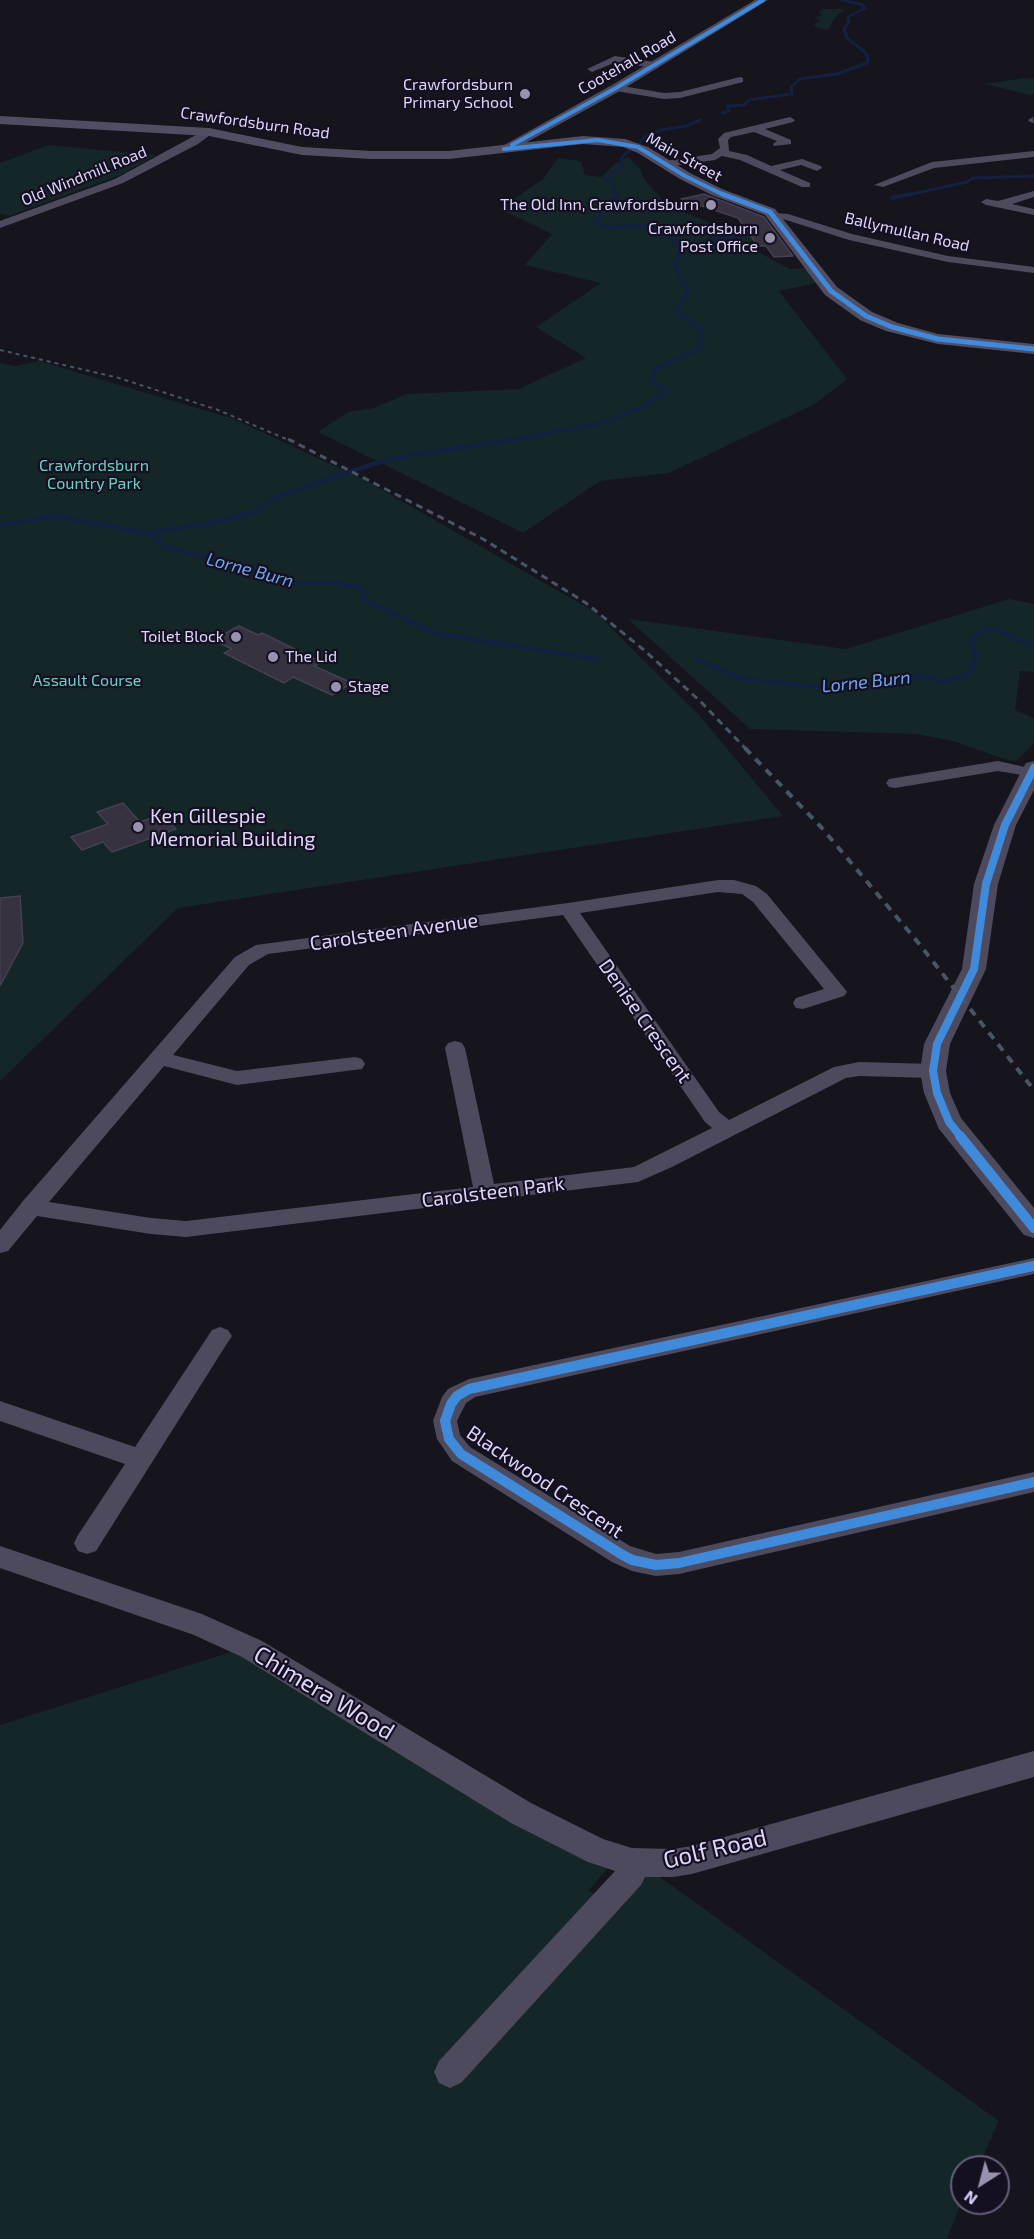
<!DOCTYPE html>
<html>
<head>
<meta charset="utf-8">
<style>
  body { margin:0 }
  #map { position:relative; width:1034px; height:2239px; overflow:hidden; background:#16141d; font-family:"Exo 2",sans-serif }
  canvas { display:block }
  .north { position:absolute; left:950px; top:2155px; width:60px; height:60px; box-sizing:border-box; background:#151021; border:2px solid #655f78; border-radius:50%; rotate:216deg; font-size:16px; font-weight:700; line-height:24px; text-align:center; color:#ded6fa }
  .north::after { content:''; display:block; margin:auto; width:21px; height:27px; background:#9892ad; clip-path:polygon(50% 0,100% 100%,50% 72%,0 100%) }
</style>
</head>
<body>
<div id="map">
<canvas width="1034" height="2239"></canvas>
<div class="north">N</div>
</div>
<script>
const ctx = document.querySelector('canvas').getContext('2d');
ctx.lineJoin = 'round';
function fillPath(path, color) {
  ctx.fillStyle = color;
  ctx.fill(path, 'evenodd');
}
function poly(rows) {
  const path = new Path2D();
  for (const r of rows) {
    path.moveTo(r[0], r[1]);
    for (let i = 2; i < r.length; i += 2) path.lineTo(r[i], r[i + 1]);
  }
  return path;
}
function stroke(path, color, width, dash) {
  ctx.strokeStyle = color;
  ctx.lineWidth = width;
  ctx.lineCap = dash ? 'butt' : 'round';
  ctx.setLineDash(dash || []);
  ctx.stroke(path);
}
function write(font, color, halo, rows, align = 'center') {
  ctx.font = font + ' "Exo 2",sans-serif';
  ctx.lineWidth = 4.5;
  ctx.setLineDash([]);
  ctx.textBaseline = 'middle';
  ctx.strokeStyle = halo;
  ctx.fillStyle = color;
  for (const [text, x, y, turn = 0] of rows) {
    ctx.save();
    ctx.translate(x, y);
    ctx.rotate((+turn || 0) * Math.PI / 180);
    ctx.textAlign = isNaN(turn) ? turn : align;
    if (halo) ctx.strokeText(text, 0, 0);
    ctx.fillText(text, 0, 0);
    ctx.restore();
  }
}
fillPath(poly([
  [823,9,841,9,846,10,837,15,828,30,818,28,814,24,820,21,814,17,822,16,819,12],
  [1025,78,1034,79,1034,94,1030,95,985,84],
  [48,145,156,155,118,176,9,216,0,213,0,163],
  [628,157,640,169,644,179,661,199,676,209,713,224,741,229,774,229,774,232,760,240,751,241,762,254,790,269,806,268,817,283,779,291,847,379,815,404,669,473,600,481,523,533,318,432,348,412,374,408,406,394,518,389,586,358,536,327,601,283,525,265,552,234,500,209,544,178,558,158,581,161,585,175,601,177,616,163],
  [39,361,234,419,365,480,595,612,700,716,783,816,178,908,0,1081,0,363,15,366],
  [1009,599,1034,604,1034,672,1020,671,1015,710,1034,718,1034,743,1016,761,1004,759,953,741,916,734,750,729,628,619,846,649],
  [234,1651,609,1867,588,1891,617,1903,650,1870,999,2121,978,2167,962,2167,962,2201,947,2239,0,2239,0,1725]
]), '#142628');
stroke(poly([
  [722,113,729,111,727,106,744,105,749,100,792,94,791,87,800,79,837,74,867,63,868,58,865,52,847,38,844,29,849,22,848,17,865,8,863,5,842,0],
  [640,143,644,137,661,130,686,126,700,120],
  [616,196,613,184,605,180,621,166,622,157,633,147],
  [903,196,967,182,973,178,1034,176]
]), '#14203f', 3);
stroke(poly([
  [892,198,910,194],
  [681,247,757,232],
  [506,441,603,423,647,405,667,391,652,382,655,369,700,348,702,331,675,310,689,292,678,275,675,264,680,253,680,244,672,240,668,234,645,226,606,227,596,222,608,203,618,198,616,194]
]), '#14203f', 4);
stroke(poly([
  [0,525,55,516,148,533,168,548,246,566,297,583,335,583,362,588,364,600,434,633,597,659],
  [148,533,206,524,258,511,273,499,285,494,373,464,411,455,516,439],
  [696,659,739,678,828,688,923,676,943,682,968,674,976,659,971,639,983,630,999,630,1017,640,1034,644]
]), '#14203f', 4.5);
const building = poly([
  [704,194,764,217,793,256,774,257,766,246,758,246,738,218,681,199,704,194],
  [239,626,258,635,262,633,321,662,314,666,352,683,332,695,293,677,284,683,224,653,232,649,213,640,239,626],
  [123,803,140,822,163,814,176,829,112,852,103,842,82,850,71,837,108,824,97,812,123,803],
  [20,896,23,943,0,986,0,898,20,896]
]);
fillPath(building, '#36323f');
stroke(building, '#444050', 1.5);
fillPath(poly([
  [615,56,654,62,659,65,654,68,616,62,592,72,587,69,615,56],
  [740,77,743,78,743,82,680,98,664,99,616,91,611,88,616,85,664,93,680,92,740,77],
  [790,117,795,120,793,122,765,129,791,140,791,144,774,146,773,144,777,141,754,132,731,137,728,140,729,151,747,155,771,166,802,159,821,166,822,168,817,171,801,165,780,170,810,183,810,187,802,187,740,160,722,156,715,160,665,167,660,164,665,161,712,154,720,148,718,139,724,133,790,117],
  [1033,117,1034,123,1030,122,1028,120,1033,117],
  [205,130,214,132,198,144,123,183,0,228,0,221,115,179,205,130],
  [1034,151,1034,157,934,168,883,187,874,185,932,162,1034,151],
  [1034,191,1034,197,1012,204,1034,209,1034,215,986,205,981,202,986,199,998,201,1034,191],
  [775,213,788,214,852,234,948,256,1034,267,1034,273,948,262,849,240,783,219,771,218,770,216,775,213],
  [998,761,1034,769,1034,777,998,771,895,788,889,787,886,783,889,779,895,778,998,761],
  [718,880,734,880,756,886,767,894,844,988,847,992,844,996,803,1009,796,1008,793,1003,796,998,824,989,753,902,742,894,718,892,580,913,719,1112,729,1120,834,1067,859,1062,933,1064,940,1066,943,1071,940,1076,933,1078,859,1076,846,1078,672,1167,638,1182,186,1237,151,1234,37,1216,8,1251,0,1253,0,1230,23,1201,235,957,256,945,568,903,718,880],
  [563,915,705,1122,712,1128,634,1167,494,1184,465,1048,462,1043,455,1041,448,1043,445,1048,473,1187,186,1221,151,1218,49,1202,164,1066,237,1085,362,1069,365,1064,362,1059,355,1057,237,1071,173,1055,249,965,268,954,563,915],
  [1034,1258,1034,1274,475,1397,466,1403,457,1421,460,1435,470,1447,630,1546,656,1554,679,1552,1034,1472,1034,1492,679,1574,656,1576,632,1571,612,1562,452,1461,437,1439,433,1421,442,1397,448,1389,469,1379,1034,1258],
  [220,1327,228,1330,232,1336,228,1342,96,1551,87,1554,78,1551,74,1543,78,1535,125,1464,0,1421,0,1401,135,1447,212,1330,220,1327],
  [0,1546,202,1614,262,1641,531,1803,603,1839,632,1848,673,1849,692,1846,1034,1751,1034,1777,692,1874,673,1877,645,1877,641,1885,461,2083,450,2088,439,2083,434,2072,439,2061,615,1871,588,1862,511,1823,242,1657,194,1635,0,1568,0,1546]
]), '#4d4a5d');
fillPath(poly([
  [755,0,768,0,620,91,509,152,499,152,497,149,612,85,755,0],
  [1034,761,1034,790,1016,825,998,884,986,969,950,1044,946,1071,950,1093,961,1118,1034,1208,1034,1238,1024,1235,939,1129,924,1093,920,1071,924,1044,962,969,974,884,994,825,1023,768,1026,763,1034,761]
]), '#4d4a5d');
fillPath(poly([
  [0,116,209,128,302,147,371,151,449,151,583,136,625,139,648,147,690,173,722,189,775,209,837,287,872,312,898,323,938,334,1034,344,1034,354,938,344,886,331,860,320,825,295,765,215,712,195,680,179,638,153,623,147,583,144,449,159,371,159,302,155,209,136,0,124,0,116]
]), '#514e63');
stroke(poly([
  [0,350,119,378,218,410,291,441]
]), '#475564', 2, [4, 4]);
stroke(poly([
  [288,439,483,539,586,603,644,650,701,702,746,749]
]), '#475564', 3, [7, 5]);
stroke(poly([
  [745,748,821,827,916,940,1034,1090]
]), '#475564', 4, [8, 7]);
stroke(poly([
  [512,145,616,88,763,0],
  [504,149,598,140,638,147,685,176,726,196]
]), '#408adc', 4);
stroke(poly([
  [722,194,770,212,831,291,866,316,892,327,938,339,1034,349]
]), '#408adc', 5);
stroke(poly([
  [961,1137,949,1122,937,1093,933,1071,937,1044,974,969,986,884,1005,825,1034,768]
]), '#408adc', 8);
stroke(poly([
  [960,1136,1034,1228],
  [1034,1266,469,1389,457,1396,451,1404,445,1421,449,1439,461,1454,621,1554,632,1560,656,1565,679,1563,1034,1482]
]), '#408adc', 10);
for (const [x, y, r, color] of [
  [525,94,6,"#9892ad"],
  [711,205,6,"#9892ad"],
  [770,238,6,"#9892ad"],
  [236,637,6,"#9892ad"],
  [273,657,6,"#9892ad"],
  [336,687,6,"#9892ad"],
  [138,827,6,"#9892ad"]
]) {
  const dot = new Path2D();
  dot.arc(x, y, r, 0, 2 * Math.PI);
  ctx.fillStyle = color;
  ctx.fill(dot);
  stroke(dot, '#151021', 2);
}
write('16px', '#ded6fa', '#151021', [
  ["Cootehall Road",627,63,-30],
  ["Crawfordsburn Road",255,123,8],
  ["Main Street",684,157,29],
  ["Old Windmill Road",84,176,-22],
  ["Ballymullan Road",907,232,13]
]);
write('16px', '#ded6fa', '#151021', [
  ["Crawfordsburn",513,85],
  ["Primary School",513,103],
  ["The Old Inn, Crawfordsburn",699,205],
  ["Crawfordsburn",758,229],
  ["Post Office",758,247],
  ["Toilet Block",224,637],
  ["The Lid",285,657,"left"],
  ["Stage",348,687,"left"]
], 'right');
write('16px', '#6bd1c2', '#151021', [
  ["Crawfordsburn",94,466],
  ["Country Park",94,484],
  ["Assault Course",87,681]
]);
write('italic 18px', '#70a6ed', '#151021', [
  ["Lorne Burn",250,570,15],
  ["Lorne Burn",866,682,-6]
]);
write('20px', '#ded6fa', '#151021', [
  ["Ken Gillespie",150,816],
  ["Memorial Building",150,839]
], 'left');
write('20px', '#ded6fa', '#151021', [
  ["Carolsteen Avenue",394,932,-8],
  ["Denise Crescent",645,1021,55],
  ["Carolsteen Park",493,1192,-7],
  ["Blackwood Crescent",545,1482,34]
]);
write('24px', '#ded6fa', '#151021', [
  ["Chimera Wood",324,1693,31],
  ["Golf Road",715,1849,-13]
]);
</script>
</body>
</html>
